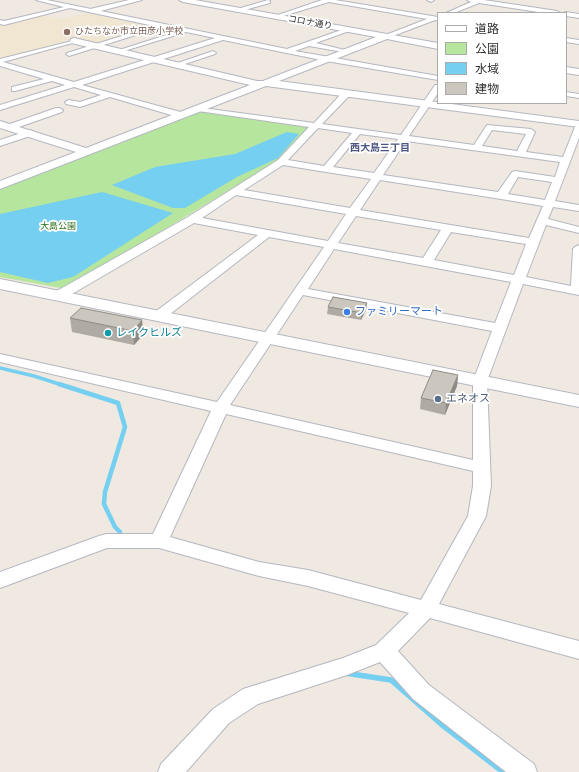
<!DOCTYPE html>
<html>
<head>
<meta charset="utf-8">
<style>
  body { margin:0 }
  #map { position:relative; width:579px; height:772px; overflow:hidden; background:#efe9e1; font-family:"Nunito Sans","Noto Sans JP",sans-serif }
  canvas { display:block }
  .legend { position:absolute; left:437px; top:12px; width:130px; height:92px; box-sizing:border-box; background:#fff; border:1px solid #ababab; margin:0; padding:5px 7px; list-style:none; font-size:12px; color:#2e2e2e }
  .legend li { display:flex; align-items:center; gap:8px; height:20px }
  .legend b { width:20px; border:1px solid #ababab }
</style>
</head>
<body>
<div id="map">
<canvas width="579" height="772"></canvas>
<ul class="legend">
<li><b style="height:5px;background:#fff"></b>道路</li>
<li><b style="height:11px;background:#b6e59e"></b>公園</li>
<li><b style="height:11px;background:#75cff0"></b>水域</li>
<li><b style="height:11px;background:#cbc7bf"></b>建物</li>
</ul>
</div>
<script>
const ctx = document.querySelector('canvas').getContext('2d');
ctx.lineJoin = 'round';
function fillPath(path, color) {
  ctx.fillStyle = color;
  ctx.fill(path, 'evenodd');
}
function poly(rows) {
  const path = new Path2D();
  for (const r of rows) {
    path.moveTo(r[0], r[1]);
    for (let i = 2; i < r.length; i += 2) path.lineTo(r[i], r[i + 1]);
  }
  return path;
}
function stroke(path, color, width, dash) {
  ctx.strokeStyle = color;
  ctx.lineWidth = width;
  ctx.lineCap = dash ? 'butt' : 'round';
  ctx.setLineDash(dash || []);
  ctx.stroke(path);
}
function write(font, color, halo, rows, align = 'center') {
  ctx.font = font + ' "Nunito Sans","Noto Sans JP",sans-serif';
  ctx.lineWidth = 3.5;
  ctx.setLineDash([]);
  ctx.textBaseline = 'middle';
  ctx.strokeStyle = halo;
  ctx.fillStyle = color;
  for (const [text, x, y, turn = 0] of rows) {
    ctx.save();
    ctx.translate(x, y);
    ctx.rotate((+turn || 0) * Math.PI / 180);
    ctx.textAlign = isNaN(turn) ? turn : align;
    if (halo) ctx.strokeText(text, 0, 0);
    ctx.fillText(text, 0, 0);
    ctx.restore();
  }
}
fillPath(poly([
  [93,12,157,25,97,44,73,39,0,59,0,23,39,15,62,19]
]), '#f0e6d1');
fillPath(poly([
  [200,110,311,126,279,160,66,289,0,277,0,188]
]), '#b6e59e');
fillPath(poly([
  [287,132,299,134,278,158,237,177,185,208,173,208,112,185,155,167,235,154],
  [102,192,173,213,73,277,48,283,0,272,0,214]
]), '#75cff0');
stroke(poly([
  [0,368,34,376,62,385]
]), '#75cff0', 3.5);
stroke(poly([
  [59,384,118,403,125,427,105,492,104,504,115,527,120,532]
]), '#75cff0', 4.5);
stroke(poly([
  [345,673,391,680,441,724,503,772]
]), '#75cff0', 5.5);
const minor = poly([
  [36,0,47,0,287,49,347,28,350,30,349,31,316,43,349,51,349,53,309,46,295,51,438,76,438,80,326,61,223,40,82,85,184,113,185,115,184,117,178,117,110,97,80,107,66,104,65,102,69,100,80,102,101,95,74,87,0,110,0,105,65,85,52,81,15,91,12,91,12,87,44,79,0,66,0,59,76,40,76,42,3,62,74,82,215,38,186,32,121,52,116,51,179,31,161,27,69,56,66,54,67,53,154,26,70,8,4,25,0,24,0,20,4,21,64,7,36,0],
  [268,0,270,1,270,3,237,12,234,10,268,0],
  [322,0,335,0,438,17,438,21,435,20,385,39,382,37,383,36,427,19,329,2,277,18,272,17,322,0],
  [427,0,434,0,431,2,427,0],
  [467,0,484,0,557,11,560,13,545,13,479,3,454,13,446,13,471,2,467,0],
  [566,12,579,14,579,18,566,16,566,13,564,13,566,12],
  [566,38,579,40,579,44,566,42,566,38],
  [213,51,216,53,215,54,176,67,172,65,213,51],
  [435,85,438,85,438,93,409,136,474,145,487,125,531,129,535,132,526,152,563,157,575,127,579,124,579,138,555,201,579,205,579,211,553,207,548,219,579,227,579,233,546,225,526,277,571,286,573,249,575,247,579,245,579,295,523,284,487,381,491,486,486,516,439,604,579,641,579,659,430,618,398,651,429,685,534,764,537,772,506,772,413,699,380,662,347,675,258,704,229,723,186,772,158,772,161,764,213,709,243,689,343,658,376,645,409,613,308,586,259,576,159,548,107,548,0,588,0,572,99,536,106,534,153,534,211,411,0,362,0,354,217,402,324,247,269,237,165,318,155,318,153,315,155,312,258,235,194,223,65,298,55,298,54,295,55,292,188,217,278,160,309,127,198,111,195,111,194,109,195,107,314,123,343,92,346,92,350,94,349,96,322,124,401,135,435,85],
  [318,128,352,133,324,166,288,160,318,128],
  [492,130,526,134,517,151,482,146,492,130],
  [360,134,398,139,374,173,333,167,360,134],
  [406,141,560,162,555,177,515,171,512,172,498,192,383,175,406,141],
  [283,165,326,172,371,179,350,208,244,190,283,165],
  [518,177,552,182,545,200,508,194,518,177],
  [380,180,501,199,543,206,529,238,360,210,380,180],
  [236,195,346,214,328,241,202,218,236,195],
  [356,216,441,230,423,258,338,243,356,216],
  [451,232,526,244,514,275,434,260,451,232],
  [334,249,511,282,495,323,308,289,334,249],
  [303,295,492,331,473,381,473,460,230,405,303,295],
  [226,414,473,471,473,486,468,516,421,600,308,570,259,562,170,537,226,414],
  [566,92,579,94,579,98,566,96,566,92],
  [56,108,59,108,63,110,62,112,13,129,10,130,6,127,7,125,56,108],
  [30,130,33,131,34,133,33,135,0,146,0,140,30,130]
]);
const tertiary = poly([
  [129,0,142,0,93,13,89,11,90,9,129,0],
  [179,0,195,0,438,43,438,49,387,39,279,81,579,121,579,127,266,86,0,189,0,181,76,152,0,128,0,121,86,148,250,85,71,43,70,41,71,39,74,38,257,81,263,81,376,37,183,2,179,0],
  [566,67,579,69,579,75,566,73,566,67],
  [0,279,579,395,579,407,0,289,0,279]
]);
stroke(minor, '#b4b7c1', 2);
stroke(tertiary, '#b4b7c1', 2);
fillPath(minor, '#fff');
fillPath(tertiary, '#fff');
fillPath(poly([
  [367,303,366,310,361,320,327,314,328,307],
  [81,308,144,334,134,345,72,332,70,318],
  [458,375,457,386,445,415,420,409,421,398]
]), '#afaba4');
fillPath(poly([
  [367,303,366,310,361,320,362,313],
  [142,320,144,334,134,345,133,331],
  [458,375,457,386,445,415,446,403]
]), '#8e8b86');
const building = poly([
  [333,297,367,303,362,313,328,307,333,297],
  [81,308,142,320,133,331,70,318,81,308],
  [433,370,458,375,446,403,421,398,433,370]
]);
fillPath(building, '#cbc7bf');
stroke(building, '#8e8b86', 1);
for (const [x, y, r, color] of [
  [67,32,4,"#8d6e63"],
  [347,312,4,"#3f7fe0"],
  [108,333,4,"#0f9aa8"],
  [438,399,4,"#5c6f8a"]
]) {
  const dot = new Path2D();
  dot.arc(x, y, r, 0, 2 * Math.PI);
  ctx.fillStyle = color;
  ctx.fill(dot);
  stroke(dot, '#fff', 1.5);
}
write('9px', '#2e2e2e', '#fff', [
  ["コロナ通り",310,23,10]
]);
write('9px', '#785e54', '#fff', [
  ["ひたちなか市立田彦小学校",75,32]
], 'left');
write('9px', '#2c6e1b', '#fff', [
  ["大島公園",58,227]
]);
write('bold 10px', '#4d5680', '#fff', [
  ["西大島三丁目",380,149]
]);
write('11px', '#366cbe', '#fff', [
  ["ファミリーマート",355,312]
], 'left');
write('11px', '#0d838f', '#fff', [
  ["レイクヒルズ",116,333]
], 'left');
write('11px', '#4e5e75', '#fff', [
  ["エネオス",446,399]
], 'left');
</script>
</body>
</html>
